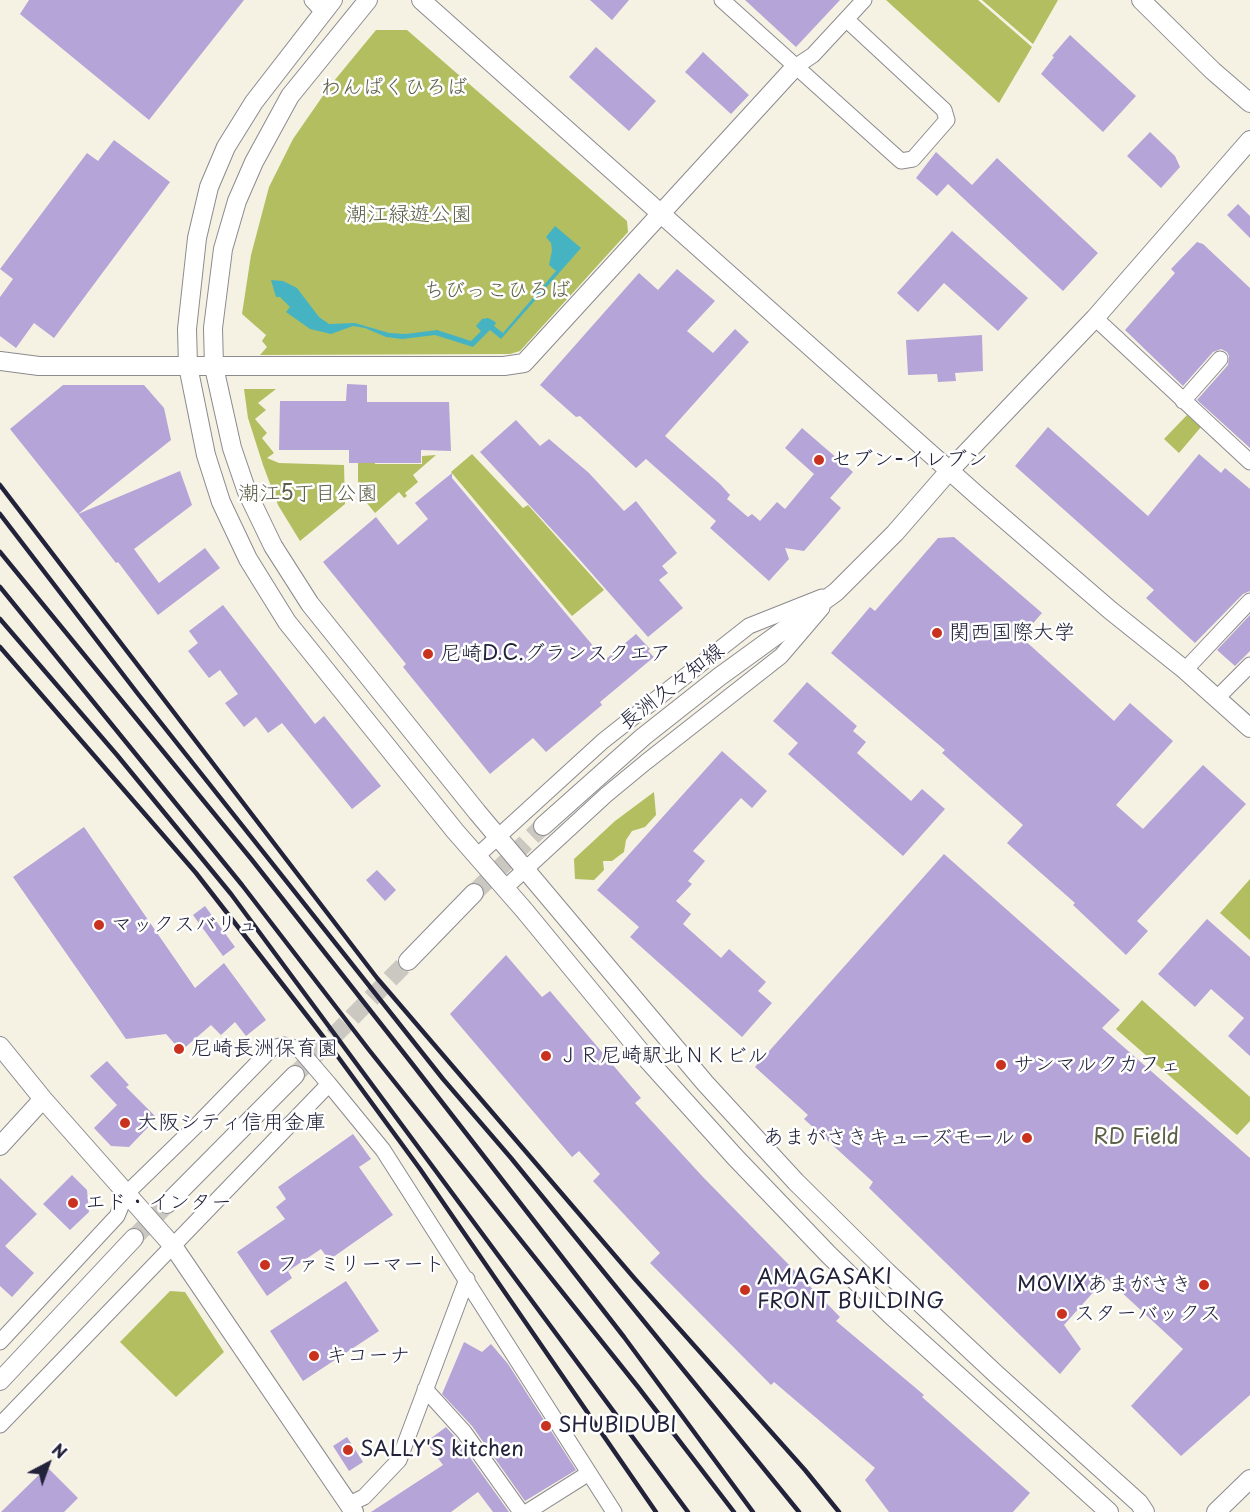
<!DOCTYPE html>
<html>
<head>
<meta charset="utf-8">
<style>
  body { margin:0 }
  #map { position:relative; width:1250px; height:1512px; overflow:hidden; background:#f5f2e3; font-family:"Playpen Sans",sans-serif }
  canvas { display:block }
  .north { position:absolute; left:18px; top:1434px; width:60px; height:60px; -webkit-text-stroke:4px #fff; paint-order:stroke; rotate:41deg; font-size:16px; font-weight:700; line-height:24px; text-align:center; color:#22223b }
  .north::after { content:''; display:block; margin:auto; width:21px; height:27px; background:#22223b; clip-path:polygon(50% 0,100% 100%,50% 72%,0 100%) }
</style>
</head>
<body>
<div id="map">
<canvas width="1250" height="1512"></canvas>
<div class="north">N</div>
</div>
<script>
const ctx = document.querySelector('canvas').getContext('2d');
ctx.lineJoin = 'round';
function fillPath(path, color) {
  ctx.fillStyle = color;
  ctx.fill(path, 'evenodd');
}
function poly(rows) {
  const path = new Path2D();
  for (const r of rows) {
    path.moveTo(r[0], r[1]);
    for (let i = 2; i < r.length; i += 2) path.lineTo(r[i], r[i + 1]);
  }
  return path;
}
function stroke(path, color, width, dash) {
  ctx.strokeStyle = color;
  ctx.lineWidth = width;
  ctx.lineCap = dash ? 'butt' : 'round';
  ctx.setLineDash(dash || []);
  ctx.stroke(path);
}
function write(font, color, halo, rows, align = 'center') {
  ctx.font = font + ' "Playpen Sans","Klee One",sans-serif';
  ctx.lineWidth = 5;
  ctx.setLineDash([]);
  ctx.textBaseline = 'middle';
  ctx.strokeStyle = halo;
  ctx.fillStyle = color;
  for (const [text, x, y, turn = 0] of rows) {
    ctx.save();
    ctx.translate(x, y);
    ctx.rotate((+turn || 0) * Math.PI / 180);
    ctx.textAlign = isNaN(turn) ? turn : align;
    if (halo) ctx.strokeText(text, 0, 0);
    ctx.fillText(text, 0, 0);
    ctx.restore();
  }
}
fillPath(poly([
  [886,0,978,0,1032,47,999,103],
  [982,0,1058,0,1033,44],
  [376,30,407,30,627,221,628,232,520,351,510,354,260,355,267,347,262,341,266,335,242,314,251,255,269,187,293,139,329,87],
  [244,389,276,389,258,403,266,410,255,419,267,433,262,438,274,453,267,458,279,463,344,465,345,504,300,541,278,505,263,465,248,418],
  [1187,415,1201,427,1179,453,1164,439],
  [358,452,374,452,375,464,422,464,422,456,436,455,413,475,418,482,405,493,407,496,404,498,399,492,375,513,358,492],
  [472,454,523,508,528,505,604,590,572,616,451,472],
  [654,792,656,815,645,827,632,831,626,840,624,852,612,861,603,861,604,870,594,880,575,879,574,859,615,821],
  [1250,879,1250,940,1220,913],
  [1142,1000,1250,1097,1250,1121,1237,1135,1116,1029],
  [170,1291,185,1292,224,1352,176,1397,120,1342]
]), '#b2be5f');
fillPath(poly([
  [555,226,581,248,501,339,490,330,473,347,435,335,402,339,386,337,365,328,353,326,331,334,310,329,286,312,290,307,280,297,276,297,271,280,283,281,297,288,319,317,329,324,355,323,389,333,406,334,437,330,471,341,481,331,476,326,482,319,488,318,494,321,496,323,494,326,503,333,556,271,549,265,552,250,551,243,546,237]
]), '#46b3c3');
fillPath(poly([
  [29,0,244,0,149,120,20,14],
  [590,0,629,0,612,20],
  [745,0,840,0,796,47],
  [1070,35,1136,96,1103,132,1041,74,1054,57,1052,56],
  [596,47,656,101,629,131,569,77],
  [703,52,749,95,731,114,685,72],
  [1150,132,1175,156,1180,167,1161,188,1127,156],
  [114,140,170,182,54,338,34,323,16,348,0,336,0,297,13,279,0,269,87,153,98,161],
  [936,152,972,185,997,158,1098,253,1063,291,948,184,937,196,916,178],
  [1238,204,1250,216,1250,238,1227,215],
  [952,231,1028,298,998,331,944,283,918,312,897,293],
  [1197,242,1203,244,1250,288,1250,448,1197,400,1228,365,1229,356,1227,352,1221,349,1213,352,1183,386,1125,330,1175,273,1171,269],
  [677,269,715,301,687,331,713,353,735,329,749,342,665,436,720,484,730,495,727,499,748,517,752,514,760,521,777,502,785,509,814,474,785,448,802,428,853,472,830,498,841,508,804,551,785,548,789,559,769,581,710,528,716,521,646,459,636,468,580,416,576,417,540,385,639,273,658,290],
  [982,335,983,371,955,373,956,381,938,382,937,374,908,375,906,340],
  [347,384,367,385,367,402,449,402,451,451,421,450,421,463,349,463,349,450,279,450,280,401,346,401],
  [63,385,144,385,164,408,171,440,78,514,10,429],
  [516,420,540,446,549,439,589,473,624,511,636,501,677,553,662,566,668,573,659,580,683,608,648,637,572,551,480,452],
  [1048,427,1148,516,1199,454,1221,473,1225,468,1250,489,1250,591,1243,594,1195,643,1146,598,1154,590,1015,466],
  [180,471,192,505,134,549,159,583,205,548,220,568,158,615,118,562,116,563,78,514],
  [452,473,452,478,605,660,636,634,650,649,648,651,654,657,600,702,602,705,546,752,533,738,490,774,403,667,406,664,323,562,376,517,398,545,428,519,415,503],
  [954,537,1042,613,1021,637,1114,721,1130,703,1173,741,1116,805,1143,829,1203,765,1246,804,1137,921,1148,931,1126,955,1073,905,1075,903,1007,843,1023,825,942,753,945,750,831,653,870,607,875,611,938,538],
  [223,605,315,724,324,716,381,786,352,809,282,723,268,733,256,717,244,727,225,703,238,694,220,670,209,678,188,651,198,643,189,631],
  [1250,615,1250,651,1235,666,1217,650],
  [807,682,857,726,853,731,866,742,857,753,911,801,922,789,945,809,903,856,788,754,798,743,773,721],
  [722,751,767,791,752,808,741,798,693,851,705,861,688,881,692,884,676,901,691,914,683,924,721,958,729,949,766,982,758,991,772,1003,742,1037,630,937,639,927,597,890],
  [84,827,195,988,224,963,266,1020,246,1036,235,1022,221,1035,211,1025,181,1051,166,1034,126,1039,13,877],
  [944,854,1120,1010,1102,1028,1250,1158,1250,1395,1181,1456,1131,1406,1183,1349,1106,1278,1064,1325,1081,1349,1060,1374,869,1188,873,1182,804,1119,808,1115,755,1067],
  [377,870,396,890,385,901,366,880],
  [205,906,235,947,223,956,193,915],
  [1207,919,1250,957,1250,1056,1228,1036,1244,1018,1211,989,1195,1007,1158,974],
  [506,955,542,997,550,991,641,1098,635,1103,703,1177,840,1317,836,1321,924,1395,922,1397,1030,1493,1013,1512,889,1512,865,1480,875,1468,774,1382,771,1385,650,1263,660,1253,593,1181,600,1174,579,1151,572,1157,450,1014],
  [107,1061,129,1085,126,1087,157,1118,129,1147,111,1146,94,1128,117,1105,90,1076],
  [353,1134,371,1159,359,1167,393,1215,329,1260,321,1249,288,1271,292,1278,267,1296,237,1252,285,1219,276,1207,286,1199,278,1187],
  [72,1175,87,1190,89,1212,70,1230,43,1204],
  [0,1178,37,1214,5,1246,34,1273,12,1297,0,1286],
  [346,1281,379,1331,303,1381,270,1331],
  [464,1342,482,1352,491,1344,508,1364,576,1470,525,1501,472,1426,442,1394],
  [446,1427,456,1438,509,1512,493,1512,478,1492,451,1512,371,1512,443,1465,426,1442],
  [347,1437,363,1462,349,1471,333,1446],
  [47,1467,78,1498,64,1512,1,1512]
]), '#b5a4d7');
stroke(poly([
  [474,893,543,826],
  [295,1075,408,961],
  [134,1238,167,1204]
]), '#cbc8c1', 18, [18, 9]);
const minor = poly([
  [312,0,323,12],
  [722,0,901,161,913,159,947,120,944,110,847,20],
  [795,67,813,55,864,0],
  [1095,318,1250,462],
  [1183,401,1220,359],
  [1185,670,1250,601],
  [1217,698,1250,665],
  [477,856,603,741,749,626,822,597],
  [505,888,606,795,646,762,781,656,822,608],
  [329,1084,383,1150,614,1512],
  [0,1342,117,1216,126,1194,201,1121,272,1048,284,1045,299,1049,329,1084,0,1425],
  [425,1389,464,1432,521,1512],
  [349,1504,364,1497,399,1460,467,1279],
  [527,1512,589,1473]
]);
const tertiary = poly([
  [333,0,254,102,226,147,209,187,197,238,187,329,188,366,206,455,221,502,248,559,287,622,455,831,524,910,645,1057,735,1157,829,1255,892,1316,1109,1512],
  [368,0,290,96,254,162,237,201,223,249,213,328,214,367,232,448,247,492,273,546,310,604,477,812,705,1083,796,1182,887,1272,997,1375,1139,1503,1145,1512],
  [421,0,979,497,1110,610,1185,670,1250,728],
  [1141,0,1213,71,1250,103],
  [0,361,39,366,504,366,524,363,795,67],
  [543,826,643,737,719,677,836,592,895,533,949,471,1095,318,1250,140],
  [408,961,474,893],
  [0,1046,43,1099,173,1246,354,1512],
  [0,1146,43,1099],
  [167,1204,295,1075],
  [0,1381,134,1238],
  [1216,1512,1250,1479]
]);
stroke(minor, '#8c8a8f', 17);
stroke(tertiary, '#8c8a8f', 20);
stroke(minor, '#fff', 15);
stroke(tertiary, '#fff', 18);
stroke(poly([
  [0,485,377,978,635,1279,805,1470,839,1512],
  [0,514,138,694,443,1079,511,1158,799,1512],
  [0,552,252,860,410,1061,624,1337,753,1512],
  [0,587,242,885,369,1050,638,1387,734,1512],
  [0,619,117,755,231,894,688,1512],
  [0,647,196,873,325,1039,420,1169,656,1512]
]), '#22223b', 4.5);
for (const [x, y, r, color] of [
  [819,460,6,"#c8321e"],
  [937,633,6,"#c8321e"],
  [428,654,6,"#c8321e"],
  [99,925,6,"#c8321e"],
  [179,1049,6,"#c8321e"],
  [546,1056,6,"#c8321e"],
  [1001,1065,6,"#c8321e"],
  [125,1123,6,"#c8321e"],
  [1027,1138,6,"#c8321e"],
  [73,1203,6,"#c8321e"],
  [265,1265,6,"#c8321e"],
  [1204,1285,6,"#c8321e"],
  [745,1290,6,"#c8321e"],
  [1062,1314,6,"#c8321e"],
  [314,1356,6,"#c8321e"],
  [546,1426,6,"#c8321e"],
  [348,1450,6,"#c8321e"]
]) {
  const dot = new Path2D();
  dot.arc(x, y, r, 0, 2 * Math.PI);
  ctx.fillStyle = color;
  ctx.fill(dot);
  stroke(dot, '#fff', 2);
}
write('21px', '#5c6049', '#fff', [
  ["わんぱくひろば",394,88],
  ["潮江緑遊公園",409,215],
  ["ちびっこひろば",497,291],
  ["潮江5丁目公園",308,494],
  ["RD Field",1136,1138]
]);
write('21px', '#22223b', '#fff', [
  ["セブン-イレブン",831,460],
  ["関西国際大学",949,633],
  ["尼崎D.C.グランスクエア",440,654],
  ["マックスバリュ",111,925],
  ["尼崎長洲保育園",191,1049],
  ["ＪＲ尼崎駅北ＮＫビル",558,1056],
  ["サンマルクカフェ",1013,1065],
  ["大阪シティ信用金庫",137,1123],
  ["あまがさきキューズモール",1015,1138,"right"],
  ["エド・インター",85,1203],
  ["ファミリーマート",277,1265],
  ["AMAGASAKI",757,1278],
  ["FRONT BUILDING",757,1302],
  ["MOVIXあまがさき",1192,1285,"right"],
  ["スターバックス",1074,1314],
  ["キコーナ",326,1356],
  ["SHUBIDUBI",558,1426],
  ["SALLY'S kitchen",360,1450]
], 'left');
write('21px', '#22223b', '#fff', [
  ["長洲久々知線",672,687,-38]
]);
</script>
</body>
</html>
